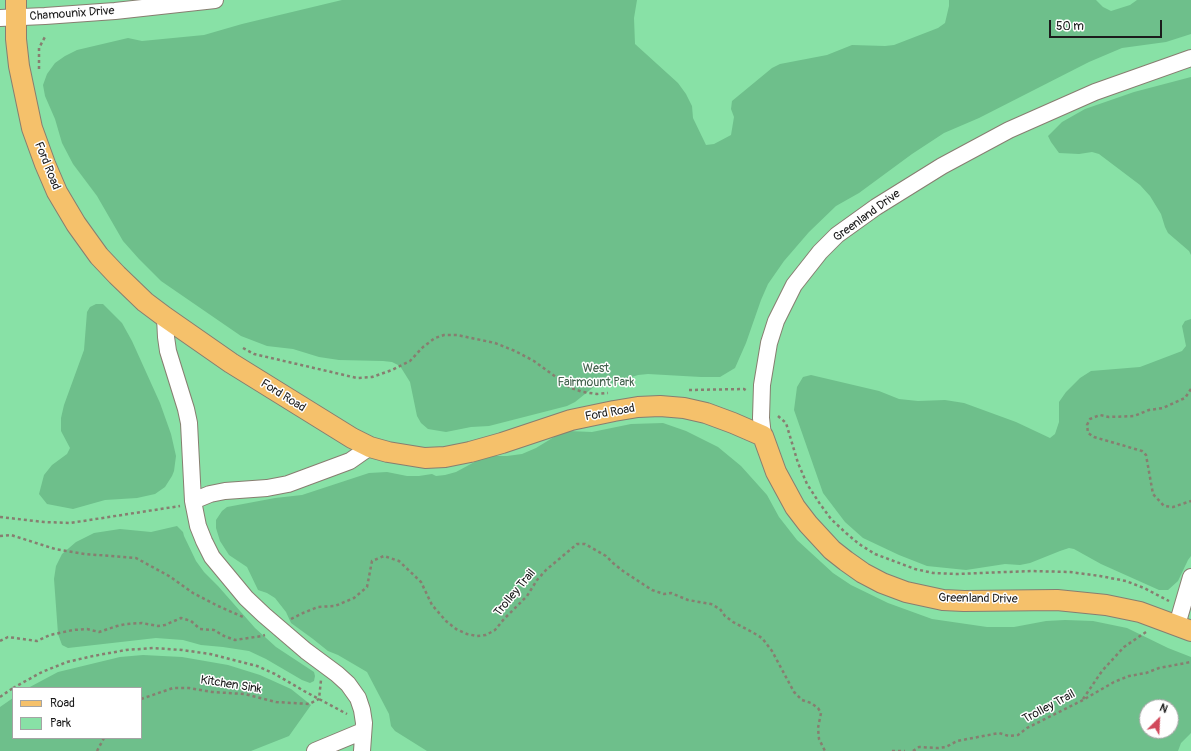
<!DOCTYPE html>
<html>
<head>
<meta charset="utf-8">
<style>
  body { margin:0 }
  #map { position:relative; width:1191px; height:751px; overflow:hidden; background:#f2e1c4; font-family:Pangolin,sans-serif }
  canvas { display:block }
  .legend { position:absolute; left:12px; top:687px; width:130px; height:52px; box-sizing:border-box; background:#fff; border:1px solid #a4a4a4; margin:0; padding:5px 7px; list-style:none; font-size:12px; color:#1c1c1c }
  .legend li { display:flex; align-items:center; gap:8px; height:20px }
  .legend b { width:20px; border:1px solid #a4a4a4 }
  .north { position:absolute; left:1139px; top:699px; width:40px; height:40px; box-sizing:border-box; background:#fff; border:1px solid #a4a4a4; border-radius:50%; rotate:24deg; font-size:11px; font-weight:700; line-height:16px; text-align:center; color:#1c1c1c }
  .north::after { content:''; display:block; margin:auto; width:14px; height:18px; background:#d1495b; clip-path:polygon(50% 0,100% 100%,50% 72%,0 100%) }
  .scale { position:absolute; left:1049px; top:20px; width:113px; height:18px; box-sizing:border-box; border:2px solid #1c1c1c; border-top:0; padding-left:5px; font-size:12px; line-height:14px; white-space:nowrap; color:#1c1c1c; -webkit-text-stroke:3px #fff; paint-order:stroke }
</style>
</head>
<body>
<div id="map">
<canvas width="1191" height="751"></canvas>
<ul class="legend">
<li><b style="height:5px;background:#f5c16b"></b>Road</li>
<li><b style="height:11px;background:#88e1a6"></b>Park</li>
</ul>
<div class="north">N</div>
<div class="scale">50 m</div>
</div>
<script>
const ctx = document.querySelector('canvas').getContext('2d');
ctx.lineJoin = 'round';
function fillPath(path, color) {
  ctx.fillStyle = color;
  ctx.fill(path, 'evenodd');
}
function poly(rows) {
  const path = new Path2D();
  for (const r of rows) {
    path.moveTo(r[0], r[1]);
    for (let i = 2; i < r.length; i += 2) path.lineTo(r[i], r[i + 1]);
  }
  return path;
}
function stroke(path, color, width, dash) {
  ctx.strokeStyle = color;
  ctx.lineWidth = width;
  ctx.lineCap = dash ? 'butt' : 'round';
  ctx.setLineDash(dash || []);
  ctx.stroke(path);
}
function write(font, color, halo, rows, align = 'center') {
  ctx.font = font + ' Pangolin,sans-serif';
  ctx.lineWidth = 3;
  ctx.setLineDash([]);
  ctx.textBaseline = 'middle';
  ctx.strokeStyle = halo;
  ctx.fillStyle = color;
  for (const [text, x, y, turn = 0] of rows) {
    ctx.save();
    ctx.translate(x, y);
    ctx.rotate((+turn || 0) * Math.PI / 180);
    ctx.textAlign = isNaN(turn) ? turn : align;
    if (halo) ctx.strokeText(text, 0, 0);
    ctx.fillText(text, 0, 0);
    ctx.restore();
  }
}
fillPath(poly([
  [0,0,1191,0,1191,751,0,751],
  [13,688,141,688,141,738,13,738],
  [1147,707,1171,707,1171,731,1147,731]
]), '#88e1a6');
fillPath(poly([
  [342,0,637,0,634,18,635,44,678,83,686,94,692,106,693,118,706,145,714,144,731,135,734,117,731,109,732,101,772,68,780,64,827,55,852,45,885,46,894,45,938,28,945,23,949,6,949,0,1096,0,1103,7,1111,11,1130,5,1137,0,1191,0,1191,34,1166,42,1122,48,1089,62,979,118,944,133,912,154,859,193,836,206,809,232,784,261,768,284,761,300,746,343,735,368,720,377,701,377,648,374,638,375,604,386,595,386,575,402,567,406,489,426,471,427,446,432,428,429,421,423,417,416,410,382,400,366,392,362,383,361,339,360,319,357,293,349,267,346,241,336,161,281,139,259,123,241,97,196,73,164,62,143,55,119,45,96,43,85,47,74,55,63,65,56,77,50,128,38,142,41,204,35,242,24],
  [1191,77,1191,255,1189,251,1168,233,1165,227,1161,214,1150,196,1140,185,1099,154,1092,152,1079,154,1059,153,1051,142,1048,136,1062,122,1085,109,1134,92],
  [96,304,103,304,122,323,132,341,160,403,171,434,176,456,174,471,172,476,165,487,155,494,137,498,105,500,73,509,47,504,39,494,44,475,52,465,67,454,70,448,61,431,61,418,64,405,84,350,87,312,90,307],
  [1191,319,1191,556,1188,560,1178,581,1168,590,1159,590,1101,564,1074,549,1069,548,1060,551,1030,563,1020,565,1005,564,966,570,927,566,899,555,863,538,845,522,823,493,794,410,797,387,803,377,811,375,879,391,899,399,918,401,945,400,964,403,1016,422,1050,438,1055,434,1059,422,1059,402,1066,392,1080,378,1091,371,1140,367,1182,351,1186,346,1182,326,1185,321],
  [663,423,686,431,718,447,741,466,767,495,779,517,797,540,833,573,851,585,888,603,932,619,987,627,1014,627,1046,621,1065,620,1093,621,1127,628,1168,648,1191,657,1191,733,1181,743,1178,751,427,751,395,731,391,726,389,714,367,672,338,655,328,651,313,639,291,623,286,612,275,598,267,593,258,590,247,567,229,555,220,541,216,528,216,520,222,511,227,507,275,498,302,495,369,473,387,472,407,476,419,476,432,474,436,476,445,475,456,472,480,459,493,456,507,456,522,454,536,448,559,434,568,431,592,432,631,424],
  [1147,707,1171,707,1171,731,1147,731],
  [177,526,183,532,184,536,196,561,204,572,218,586,255,628,276,647,314,672,315,676,314,681,310,683,302,680,266,659,249,651,223,647,201,645,183,640,156,638,68,648,62,645,58,634,54,579,56,566,62,554,76,542,94,533,120,529,151,532],
  [143,655,182,657,228,665,260,675,291,689,311,705,289,736,251,751,0,751,0,707,13,698,13,738,141,738,141,688,28,688,58,672,120,657]
]), '#6ebf8b');
const minor = poly([
  [0,18,45,16,115,11,215,0],
  [165,317,166,337,168,351,186,409,189,423,193,501,198,526,204,541,212,557,246,598,264,615,306,651,337,674,348,684,358,698,362,710,364,723,362,751],
  [763,436,761,418,762,385,769,343,776,321,794,285,820,252,837,235,876,207,942,166,1009,130,1095,92,1191,58],
  [193,501,210,494,225,491,267,488,288,484,350,461,370,447],
  [1177,625,1191,577],
  [315,751,363,731]
]);
const major = poly([
  [16,0,16,39,19,66,32,128,45,164,57,192,76,224,99,256,117,275,145,302,165,317,231,363,352,438,370,447,388,452,425,458,445,457,470,452,502,443,571,420,614,411,638,407,660,406,684,408,706,413,733,423,763,436,776,472,795,507,808,524,832,550,846,561,863,573,882,583,906,592,943,600,964,601,1057,600,1106,605,1140,612,1191,631]
]);
stroke(minor, '#877e70', 18);
stroke(major, '#877e70', 22);
stroke(poly([
  [39,69,39,48,46,35],
  [243,348,254,354,357,378,372,377,392,370,410,361,423,347,435,338,444,335,457,335,495,343,515,351,534,361,571,388,583,392,597,394,608,393],
  [1191,389,1185,398,1163,408,1149,410,1134,416,1109,417,1100,415,1090,419,1087,425,1088,433,1094,437,1142,451,1146,455,1153,494,1164,506,1173,507,1191,501],
  [689,390,744,389,747,391],
  [778,416,786,423,798,463,807,484,820,504,831,519,846,533,859,544,875,554,915,569,933,573,958,574,1031,571,1070,572,1100,576,1126,581,1144,588,1169,601],
  [0,517,44,522,70,523,180,506],
  [0,536,11,535,55,549,85,554,136,558,169,576,193,593,218,606,243,617],
  [291,619,303,613,318,607,335,606,354,598,367,587,372,561,384,556,399,561,421,582,432,605,446,621,456,629,467,634,477,636,486,635,495,630,504,619,527,596,537,580,546,570,577,544,585,544,606,556,613,563,623,571,652,590,664,594,671,593,688,600,711,604,720,609,725,616,733,622,752,632,762,638,772,651,794,692,802,700,811,703,818,708,821,713,818,728,819,739,825,751],
  [0,641,8,637,37,641,50,635,73,630,87,629,99,632,117,626,126,624,142,623,158,626,165,625,181,618,191,621,200,629,214,630,224,636,235,640,262,636,265,635],
  [13,688,42,672,67,662,93,656,126,650,153,648,182,650,210,654,257,666,275,674,304,691,347,714],
  [0,697,13,688],
  [141,699,173,688,189,688,212,692,245,694,276,702,309,704,319,699,321,680],
  [1083,699,1102,671,1124,647,1146,632],
  [97,751,104,738],
  [892,751,905,751],
  [913,751,919,747,938,748,946,747,957,741,999,733,1009,736,1018,735,1027,728,1083,700,1114,682,1129,676,1146,673,1159,668,1191,662]
]), '#877e70', 2.5, [3, 3]);
stroke(minor, '#fff', 16);
stroke(major, '#f5c16b', 20);
write('12px', '#1c1c1c', '#fff', [
  ["Chamounix Drive",72,14,-4],
  ["Ford Road",47,166,68],
  ["Greenland Drive",867,216,-36],
  ["Ford Road",283,396,32],
  ["Ford Road",610,413,-10],
  ["Trolley Trail",515,593,-50],
  ["Greenland Drive",978,599,1],
  ["Kitchen Sink",231,685,9],
  ["Trolley Trail",1049,707,-28]
]);
write('12px', '#42614c', '#fff', [
  ["West",596,369],
  ["Fairmount Park",596,383]
]);
</script>
</body>
</html>
